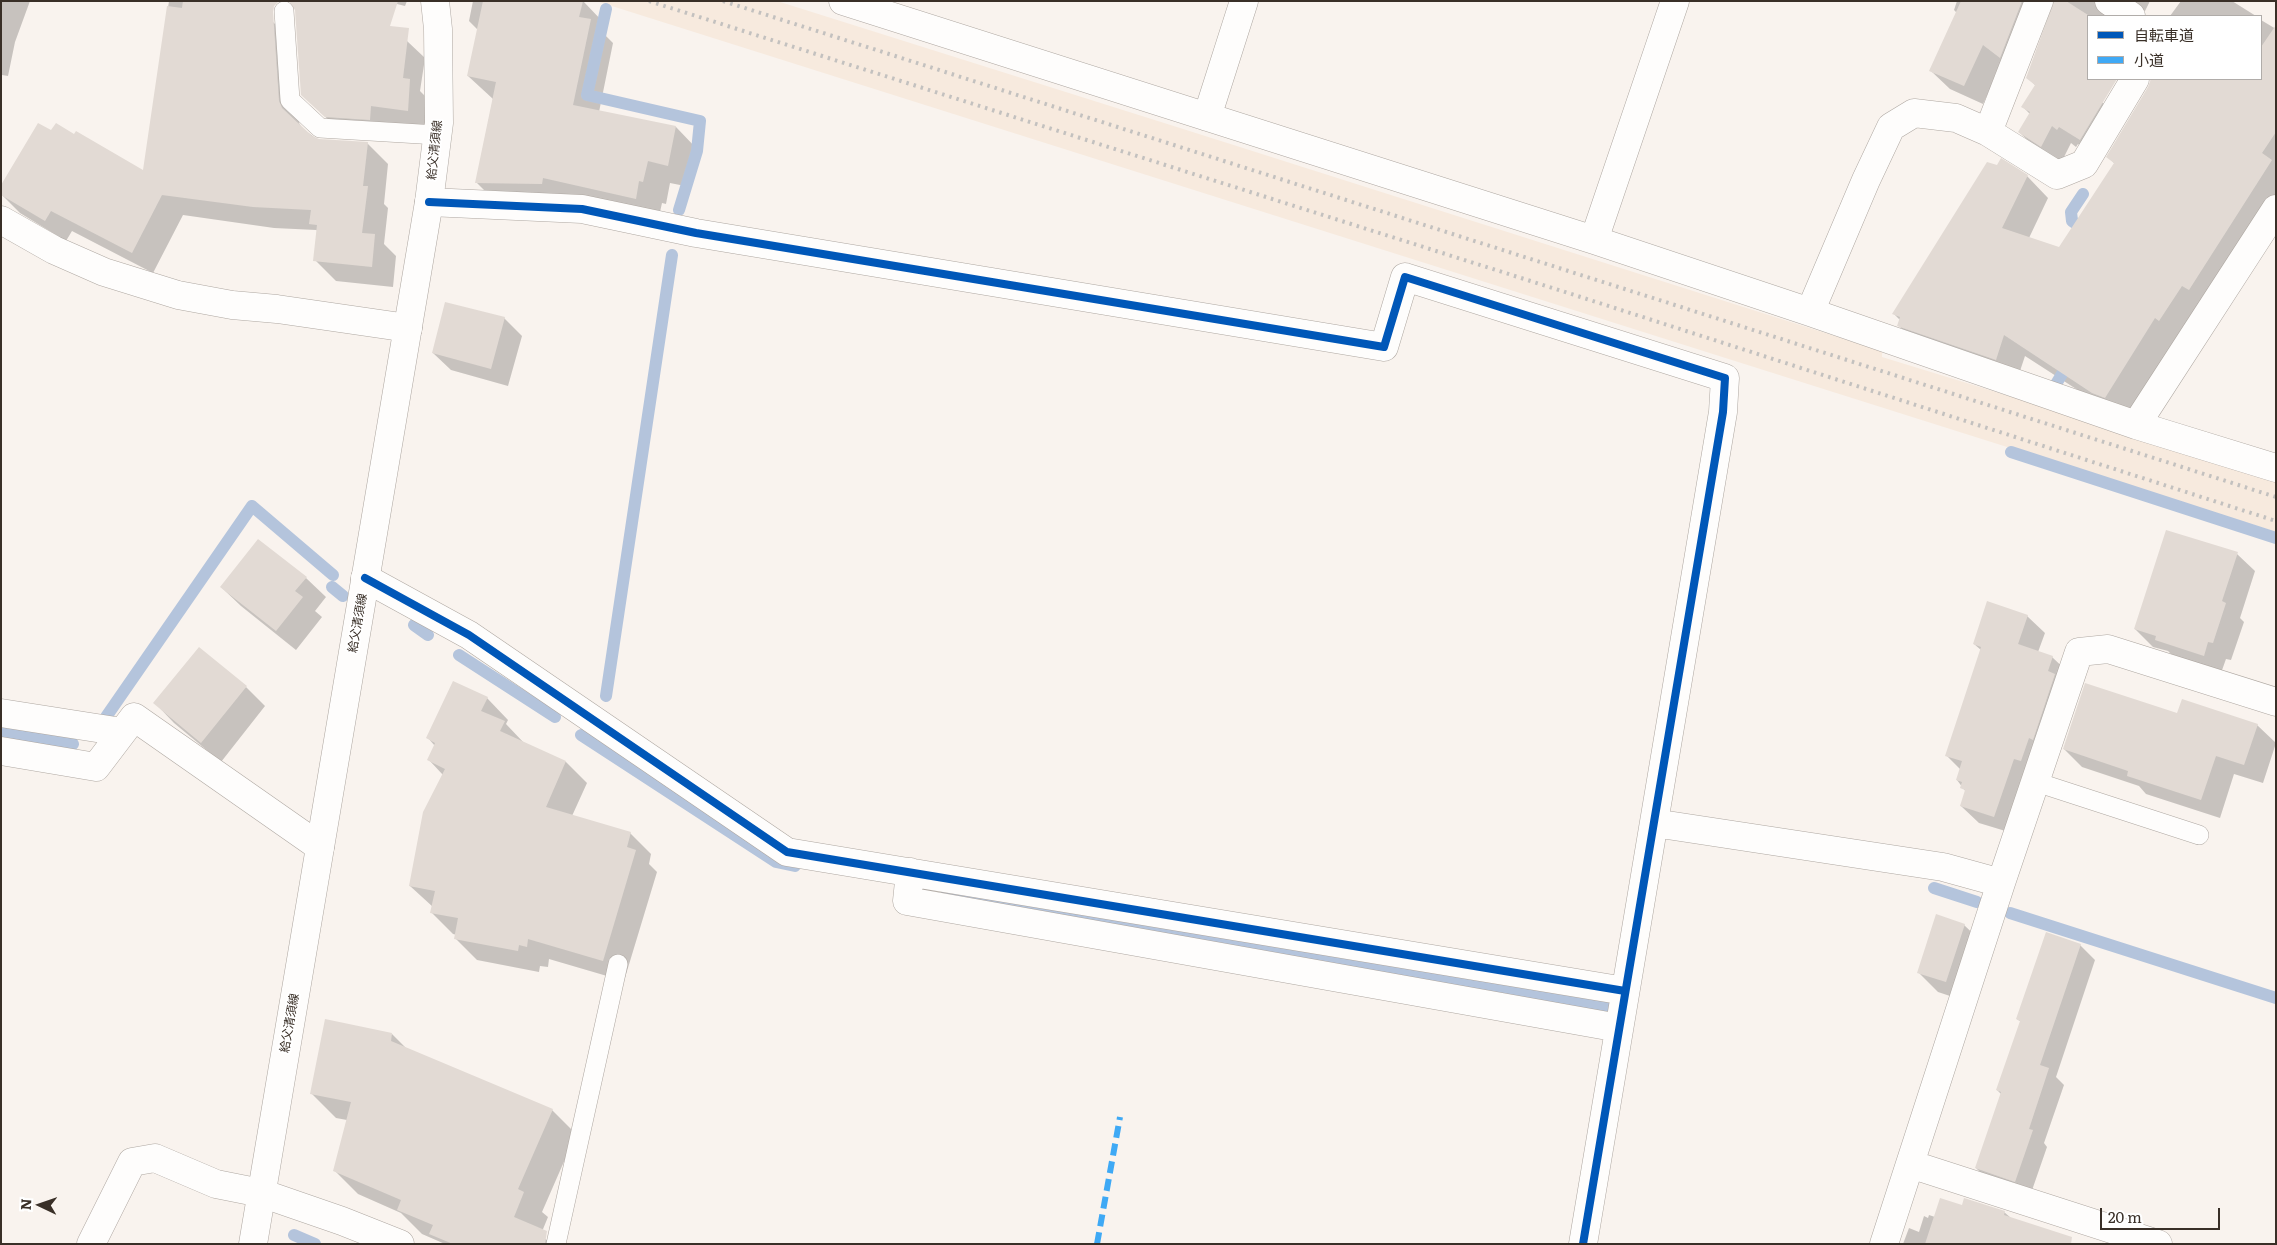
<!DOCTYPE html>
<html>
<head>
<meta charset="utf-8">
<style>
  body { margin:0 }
  #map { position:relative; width:2277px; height:1245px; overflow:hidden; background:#f9f3ee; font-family:Literata,"Noto Sans JP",serif }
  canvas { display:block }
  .frame { position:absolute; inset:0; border:2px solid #392f27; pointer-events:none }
  .legend { position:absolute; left:2087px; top:15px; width:175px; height:65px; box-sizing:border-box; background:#fff; border:1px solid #b0aca9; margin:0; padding:6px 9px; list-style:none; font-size:15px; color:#392f27 }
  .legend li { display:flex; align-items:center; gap:10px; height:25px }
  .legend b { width:25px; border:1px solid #b0aca9 }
  .north { position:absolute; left:15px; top:1180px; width:50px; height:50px; -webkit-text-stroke:4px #fff; paint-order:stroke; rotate:273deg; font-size:14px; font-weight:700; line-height:20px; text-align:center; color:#392f27 }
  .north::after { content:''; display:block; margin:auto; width:18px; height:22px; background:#392f27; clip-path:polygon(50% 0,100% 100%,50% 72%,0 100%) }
  .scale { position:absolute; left:2100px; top:1208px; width:120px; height:22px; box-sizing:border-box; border:2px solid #392f27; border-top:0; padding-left:6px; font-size:15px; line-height:18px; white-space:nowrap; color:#392f27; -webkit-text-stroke:4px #fff; paint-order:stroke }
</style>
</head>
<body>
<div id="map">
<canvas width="2277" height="1245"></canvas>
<div class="frame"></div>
<ul class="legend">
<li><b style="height:6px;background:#0057b8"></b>自転車道</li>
<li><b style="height:6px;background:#3fa9f5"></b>小道</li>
</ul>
<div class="north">N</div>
<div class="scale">20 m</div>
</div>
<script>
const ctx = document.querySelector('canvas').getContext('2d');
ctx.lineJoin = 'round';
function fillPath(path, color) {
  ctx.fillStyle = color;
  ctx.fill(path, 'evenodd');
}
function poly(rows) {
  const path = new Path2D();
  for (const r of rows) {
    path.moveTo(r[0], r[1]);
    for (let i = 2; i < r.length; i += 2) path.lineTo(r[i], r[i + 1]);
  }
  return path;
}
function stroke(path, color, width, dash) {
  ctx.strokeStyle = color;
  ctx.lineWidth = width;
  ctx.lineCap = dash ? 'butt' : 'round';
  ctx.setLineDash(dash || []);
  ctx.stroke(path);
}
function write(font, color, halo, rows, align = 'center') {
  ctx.font = font + ' Literata,"Noto Sans JP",serif';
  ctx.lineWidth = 4;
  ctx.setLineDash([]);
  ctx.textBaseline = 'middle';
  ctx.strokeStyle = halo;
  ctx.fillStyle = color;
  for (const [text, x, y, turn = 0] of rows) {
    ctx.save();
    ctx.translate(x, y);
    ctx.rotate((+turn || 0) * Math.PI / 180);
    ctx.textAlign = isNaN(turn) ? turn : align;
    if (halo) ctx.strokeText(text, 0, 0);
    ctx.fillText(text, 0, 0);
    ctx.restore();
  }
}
fillPath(poly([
  [596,1,777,1,1180,128,1882,351,1882,357,2276,478,2276,532]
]), '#f7eade');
fillPath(poly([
  [1,1,30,1,15,42,8,76,2,75,1,77],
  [169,1,230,1,273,22,294,43,299,123,302,128,318,140,367,143,388,164,384,204,388,208,384,244,396,256,393,287,336,281,315,260,318,231,316,230,274,228,183,215,153,273,72,231,66,241,20,213,1,194,144,172],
  [385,1,407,1,405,6],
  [473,1,583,1,605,24,603,33,613,43,599,112,676,127,698,150,690,187,670,183,666,204,662,203,658,221,499,205,476,182,493,99,468,76,478,30,469,21],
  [1957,1,2150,1,2145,11,2129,4,2113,16,2088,16,2088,79,2105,79,2095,96,2122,120,2099,158,2078,144,2076,147,2071,143,2060,165,2038,150,2019,132,2030,114,2023,107,2036,86,2027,77,2055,4,2048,7,2002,63,1983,104,1950,89,1931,71,1957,13,1954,10],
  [2181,1,2232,1,2256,16,2170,16],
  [2261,20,2276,29,2276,210,2127,418,2115,414,2025,356,2017,380,1920,347,1898,325,1900,320,1894,314,2027,176,2048,198,2029,238,2060,249,2115,164,2108,157,2150,87,2151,81,2150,79,2261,79],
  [407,41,425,58,420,91,427,98,425,128,344,134,320,112],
  [504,318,522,336,508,386,451,370,433,353],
  [2237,554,2255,571,2240,618,2244,622,2231,660,2226,659,2221,673,2174,657,2168,651,2153,647,2135,629],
  [306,578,326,597,315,611,322,617,296,650,241,606,221,587],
  [2027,616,2045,633,2038,652,2052,657,2070,674,2012,833,1979,823,1961,806,1966,792,1957,780,1961,770,1947,756,1981,650,1974,644],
  [246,687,265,706,221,762,174,723,155,703],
  [487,698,508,720,506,724,525,744,566,762,587,783,572,816,630,833,651,854,649,864,657,872,624,981,549,959,548,967,540,966,539,972,477,960,456,939,457,935,453,934,432,913,433,907,410,886,443,775,429,760,435,746,428,738],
  [2178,714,2257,725,2276,743,2263,783,2234,774,2220,818,2146,794,2139,786,2082,767,2064,749],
  [1964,925,1984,944,1965,1001,1938,992,1919,973],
  [2080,945,2095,960,2056,1077,2064,1085,2044,1143,2047,1147,2030,1196,1991,1183,1976,1168,2001,1094,1997,1090,2021,1022,2017,1019],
  [392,1034,406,1048,552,1110,576,1134,542,1212,548,1217,541,1234,550,1244,445,1244,422,1234,401,1213,358,1194,334,1170,347,1120,336,1118,312,1094],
  [1963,1207,2004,1212,2011,1218,2056,1244,1903,1244,1909,1228,1919,1232,1924,1216,1928,1218,1929,1215,1935,1217]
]), '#0003');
stroke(poly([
  [606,9,587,95,700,121,697,151,679,210],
  [2083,194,2071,212,2072,221,2088,232],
  [2056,384,2071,359],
  [2011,452,2276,538],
  [332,587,343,596],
  [414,625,428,635],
  [459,655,555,717],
  [606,696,672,255],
  [106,717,252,506,333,575],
  [1,732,73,744],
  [581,735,776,862,795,866],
  [1934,888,1977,902],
  [947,892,1605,1007],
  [2010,913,2276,998],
  [294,1235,315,1244]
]), '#b4c4dc', 12);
fillPath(poly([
  [183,1,279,1,274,6,273,12,279,101,282,108,312,136,319,139,368,142,363,186,368,186,362,233,375,234,372,267,313,261,317,225,309,224,311,210,253,207,162,195,132,253,51,211,45,221,1,195,1,185,38,123,51,130,56,123,74,134,76,131,143,170,167,6,182,8],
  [289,1,398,1,390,26,409,28,403,78,410,79,408,111,371,106,370,120,325,117,301,95,295,10],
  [483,1,583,1,579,17,591,19,573,105,676,126,668,166,648,161,643,182,639,181,636,199,543,178,542,184,475,183,496,82,467,76],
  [1961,1,2022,1,2000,58,1983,45,1964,86,1929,71],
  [2054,1,2066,1,2088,15,2088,79,2117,79,2080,140,2059,127,2057,130,2052,126,2041,147,2018,132,2030,112,2021,107,2035,85,2026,78],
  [2276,25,2276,132,2262,153,2272,160,2189,290,2182,286,2159,321,2155,318,2105,398,2092,393,2004,335,1996,360,1897,326,1900,317,1892,314,1987,162,1997,165,2001,158,2028,175,2002,228,2059,247,2114,163,2106,157,2148,87,2151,79,2261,79,2261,47],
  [445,302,505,317,491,369,432,353],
  [2166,530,2238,552,2222,601,2226,603,2213,643,2208,642,2204,656,2155,640,2156,636,2134,629],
  [258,539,307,577,295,591,303,597,276,631,220,587],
  [1987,601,2028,615,2018,644,2053,656,2048,671,2055,674,2033,740,2029,738,2021,761,2014,759,1994,817,1960,806,1965,790,1960,788,1962,782,1956,780,1962,761,1945,756,1981,647,1973,644],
  [199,647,247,686,201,743,153,703],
  [453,681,488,697,481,711,505,721,500,731,566,761,546,807,631,832,627,847,636,850,603,961,528,939,527,947,519,945,518,951,454,939,458,918,430,913,435,891,409,886,423,812,445,769,427,760,435,743,426,738],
  [2085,683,2177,713,2182,699,2258,724,2244,765,2216,756,2201,800,2127,776,2128,771,2063,749],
  [1936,914,1965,924,1946,982,1917,973],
  [2046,932,2081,944,2040,1065,2049,1068,2029,1129,2033,1130,2015,1182,1975,1168,2001,1092,1996,1090,2020,1021,2016,1019],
  [325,1019,392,1033,391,1041,553,1109,518,1189,524,1192,514,1217,547,1231,545,1244,453,1244,429,1234,433,1225,397,1210,401,1200,333,1171,351,1102,310,1094],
  [1940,1198,1962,1205,1964,1198,2005,1211,2004,1215,2072,1237,2071,1244,1925,1244]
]), '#e2dad4');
const lane = poly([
  [284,11,290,100,320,128,437,135],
  [2036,782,2199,835],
  [556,1244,618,964]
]);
const street = poly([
  [843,1,1594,240,1810,312,2136,425,2276,468],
  [2109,1,2131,16],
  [1207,117,1244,1],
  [1988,132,2057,175,2084,164,2135,79],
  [429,202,582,209,696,233,1384,347,1405,277,1725,378,1723,412,1583,1244],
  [1,220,54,250,104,272,178,295,232,305,277,309,408,328],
  [1594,240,1675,1],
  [1810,312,1866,180,1891,127,1914,113,1956,118,1988,132,2039,1],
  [2136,425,2276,209],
  [365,578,469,635,787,852,1625,991],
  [1,713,122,732],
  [1,751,96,767,134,717,320,847],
  [1654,823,1943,867,2001,883],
  [910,872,907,901,1619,1028],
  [1910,1164,2158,1244],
  [91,1244,132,1162,155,1158,216,1184,261,1193,342,1221,400,1244],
  [1884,1244,2001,883,2079,652,2108,649,2276,702]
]);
const secondary = poly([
  [253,1244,429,202,439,123,438,29,435,1]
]);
stroke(lane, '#aea7a1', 20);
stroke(street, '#aea7a1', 29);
stroke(secondary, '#aea7a1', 29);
stroke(lane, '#fefdfc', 19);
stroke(street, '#fefdfc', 28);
stroke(secondary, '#fefdfc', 28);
stroke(poly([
  [649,1,1562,291,2276,521],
  [723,1,2276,497]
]), '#c3c1bf', 4, [2.5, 5]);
stroke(poly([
  [1097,1244,1120,1117]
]), '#3fa9f5', 6, [12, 6]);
stroke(poly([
  [429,202,582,209,696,233,1384,347,1405,277,1725,378,1723,412,1583,1244],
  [365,578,469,635,787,852,1625,991]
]), '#0057b8', 8);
write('12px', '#392f27', '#fff', [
  ["給父清須線",435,150,-84],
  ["給父清須線",358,623,-80],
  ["給父清須線",290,1023,-80]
]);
</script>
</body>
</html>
